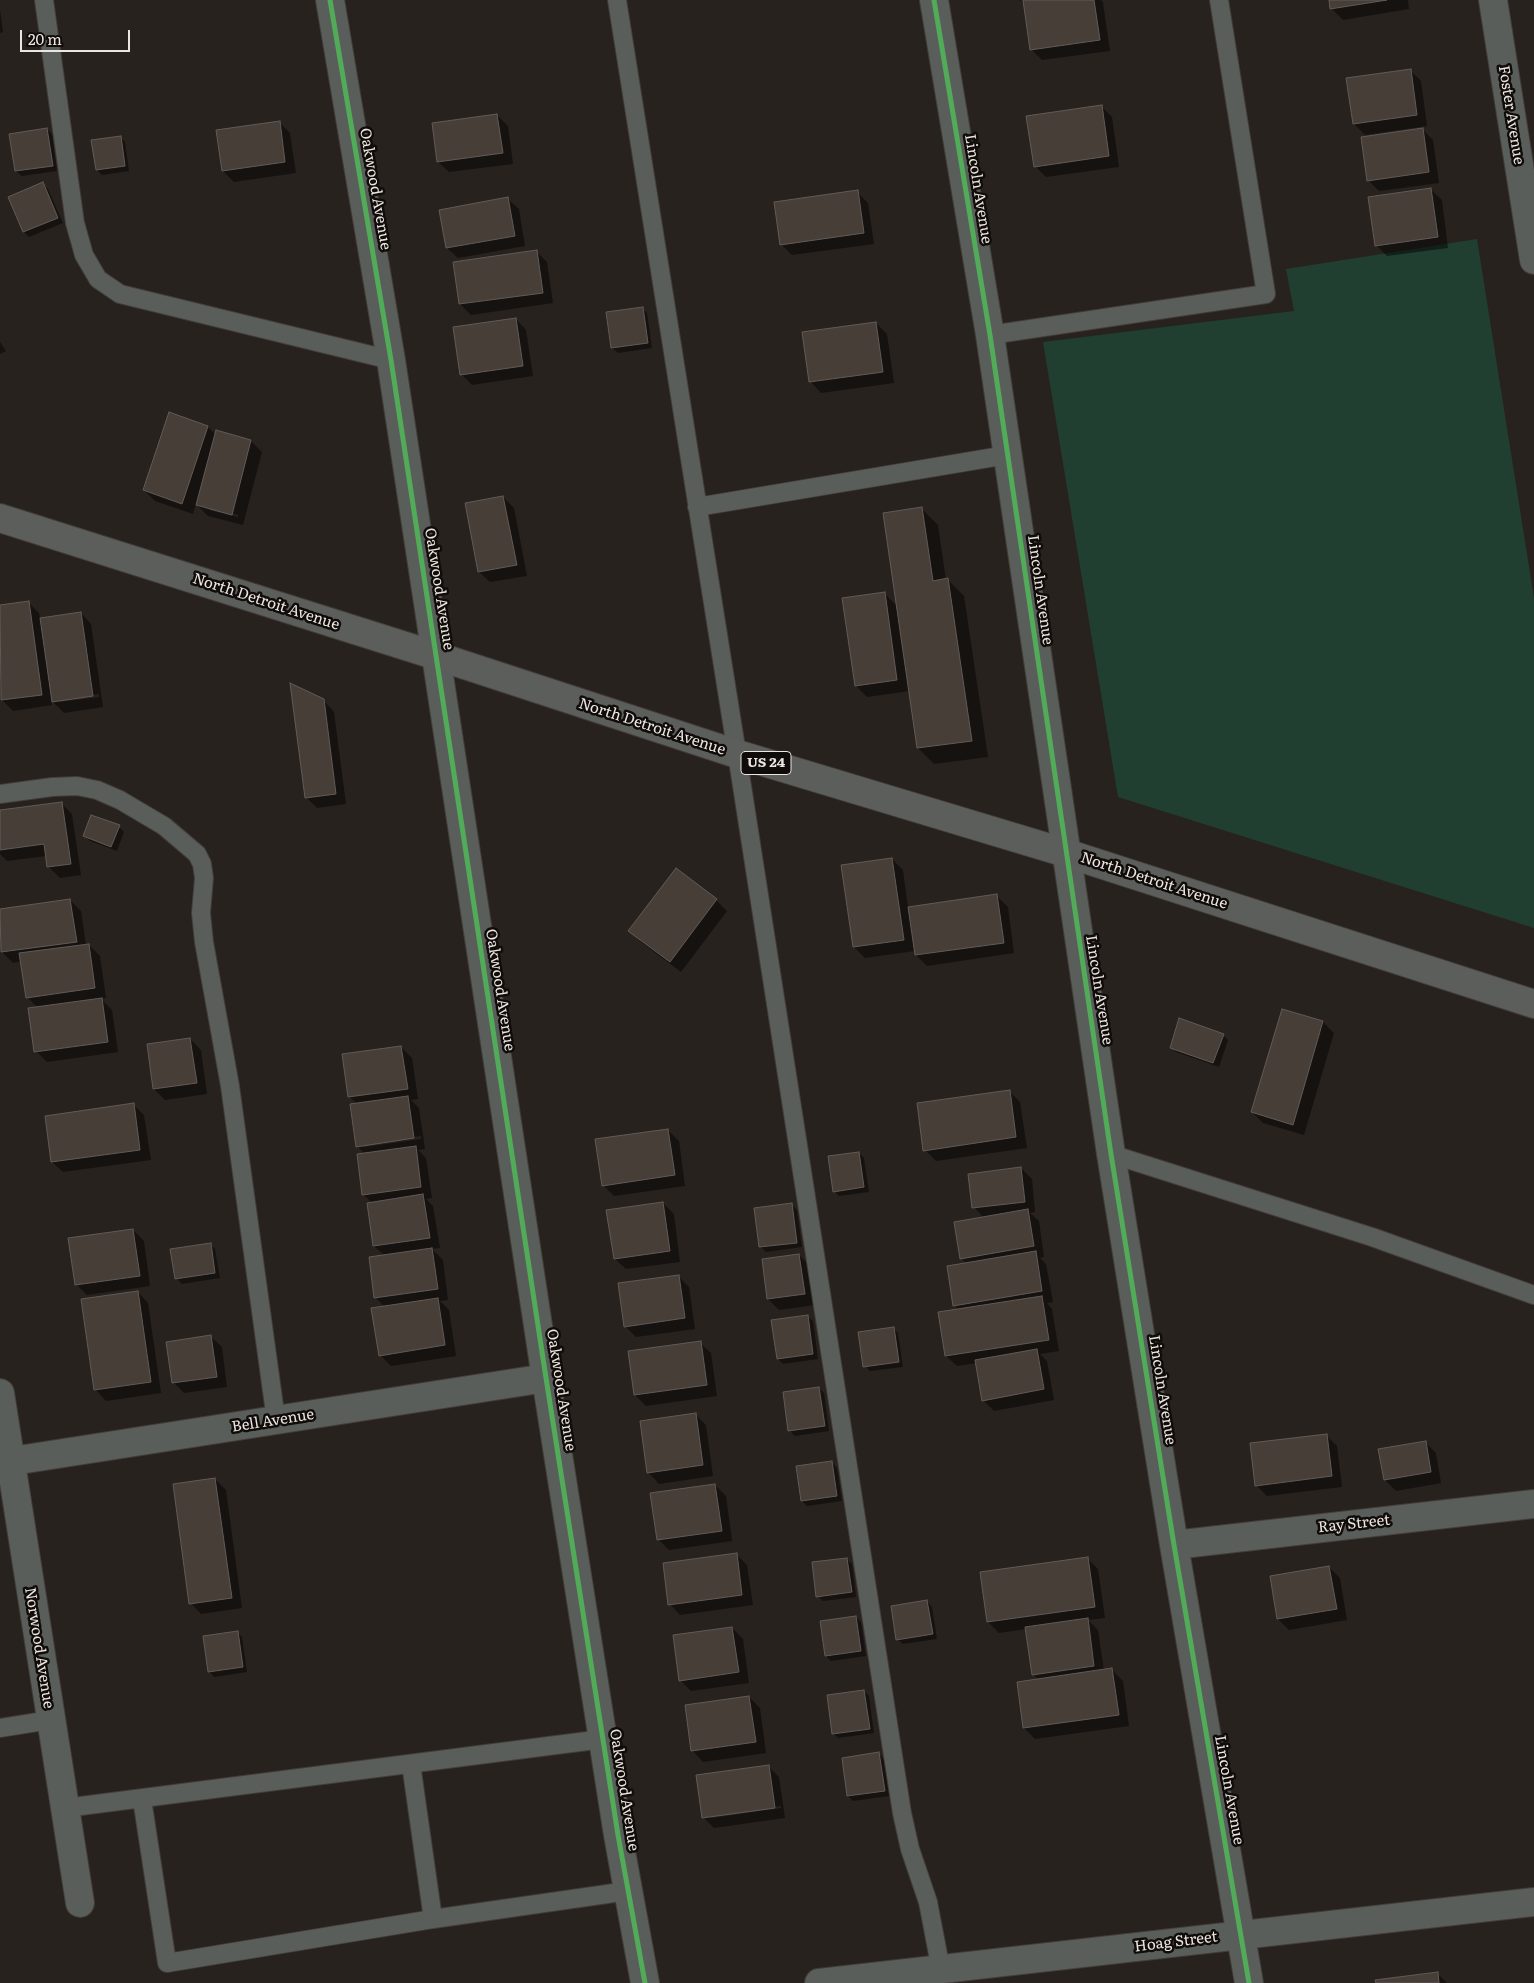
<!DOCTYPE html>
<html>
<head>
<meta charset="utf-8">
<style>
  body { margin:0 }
  #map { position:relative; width:1534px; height:1983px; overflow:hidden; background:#28221e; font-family:Literata,serif }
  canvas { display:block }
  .scale { position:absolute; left:20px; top:30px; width:110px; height:22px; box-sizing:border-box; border:2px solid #ece5e1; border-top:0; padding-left:6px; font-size:15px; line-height:18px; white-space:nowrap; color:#ece5e1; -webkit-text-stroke:4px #100c09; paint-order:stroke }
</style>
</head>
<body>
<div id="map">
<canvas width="1534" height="1983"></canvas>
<div class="scale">20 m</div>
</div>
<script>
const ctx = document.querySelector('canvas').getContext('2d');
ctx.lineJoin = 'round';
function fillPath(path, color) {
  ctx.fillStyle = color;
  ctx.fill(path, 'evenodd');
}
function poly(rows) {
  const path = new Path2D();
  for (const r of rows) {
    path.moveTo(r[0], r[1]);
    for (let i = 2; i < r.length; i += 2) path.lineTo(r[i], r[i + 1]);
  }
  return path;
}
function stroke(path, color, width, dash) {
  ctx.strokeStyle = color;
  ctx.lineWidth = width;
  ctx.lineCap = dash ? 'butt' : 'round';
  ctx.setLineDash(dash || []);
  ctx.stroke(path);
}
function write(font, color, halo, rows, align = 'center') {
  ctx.font = font + ' Literata,serif';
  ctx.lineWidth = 5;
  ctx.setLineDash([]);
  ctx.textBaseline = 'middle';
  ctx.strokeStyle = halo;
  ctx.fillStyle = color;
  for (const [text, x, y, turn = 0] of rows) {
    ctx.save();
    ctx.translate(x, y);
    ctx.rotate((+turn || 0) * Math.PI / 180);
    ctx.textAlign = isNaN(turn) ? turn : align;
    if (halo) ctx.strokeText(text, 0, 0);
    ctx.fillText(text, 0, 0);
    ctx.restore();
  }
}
fillPath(poly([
  [1477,239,1534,598,1534,928,1118,797,1043,342,1294,311,1286,269]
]), '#203f30');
fillPath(poly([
  [1017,0,1101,0,1103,2,1110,51,1042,60,1031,49,1024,1],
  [1330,0,1408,0,1409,9,1343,20,1332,9],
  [0,9,3,32,0,33],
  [1410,70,1421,81,1427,126,1365,135,1354,124,1348,79],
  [1101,106,1112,117,1119,167,1046,177,1035,166],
  [497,115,508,126,513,164,449,172,438,162],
  [279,122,290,133,296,173,234,182,223,171,218,131],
  [47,129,52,134,57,171,22,176,16,171],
  [1422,129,1433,140,1439,183,1379,191,1368,180],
  [120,137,125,142,129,171,102,175,97,170],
  [43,184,48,189,63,223,29,237,24,232,10,198],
  [1431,190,1442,200,1448,248,1387,256,1376,245],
  [857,192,868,203,874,244,792,255,781,244],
  [508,199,519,209,525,246,458,258,447,248],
  [536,251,547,262,553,303,471,315,460,304,454,263],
  [642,308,647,313,652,348,618,353,612,348],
  [516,319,526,330,533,376,472,385,461,374],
  [876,323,887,334,894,383,821,393,811,382,804,333],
  [0,342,6,351,0,354],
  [208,427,216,435,251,441,262,452,243,525,208,516,196,504,193,514,155,501,144,490],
  [209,507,238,515,238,517,209,510],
  [503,497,514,508,527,576,490,582,479,572],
  [922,509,938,525,946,580,948,580,964,596,988,757,934,764,918,748,910,691,867,697,856,686,884,593,897,606],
  [28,602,39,613,40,619,81,613,91,624,103,707,64,713,51,700,52,705,13,711,2,700,0,684,0,606],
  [99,694,99,697,60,702,60,700],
  [323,700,334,712,346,804,317,808,306,797],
  [61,803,72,814,81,875,60,878,49,867,47,856,7,861,0,854,0,812],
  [119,827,124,832,117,851,90,841,85,836],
  [892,859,903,870,908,908,997,896,1008,907,1014,953,927,966,916,955,915,951,865,958,854,947],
  [677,870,716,900,727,911,681,972,641,942,630,931],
  [70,900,81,911,86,945,89,945,100,956,106,998,101,999,112,1010,118,1052,47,1062,36,1051,38,1008,27,997,22,961,13,963,2,952,0,910],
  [1283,1010,1323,1022,1334,1033,1304,1135,1263,1123,1252,1112],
  [1223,1035,1228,1040,1219,1067,1176,1052,1171,1047],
  [190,1039,201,1050,207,1094,165,1100,154,1089],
  [401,1047,412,1058,418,1099,411,1100,419,1108,425,1149,418,1150,426,1158,432,1198,426,1199,433,1206,440,1248,432,1249,443,1260,448,1300,440,1301,449,1310,456,1356,391,1366,380,1355,385,1307,376,1298,385,1256,374,1246,368,1204,372,1203,364,1195,358,1155,365,1154,357,1146,357,1104,349,1096],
  [421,1136,421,1139,364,1147,364,1144],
  [1009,1091,1020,1102,1027,1148,936,1161,925,1150],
  [133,1104,144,1115,151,1160,63,1172,52,1162],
  [668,1130,679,1141,685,1186,614,1196,603,1185],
  [859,1153,864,1158,869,1192,839,1196,834,1191],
  [1021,1168,1032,1179,1035,1212,1030,1213,1039,1221,1044,1257,1040,1258,1046,1264,1053,1302,1047,1303,1052,1309,1059,1351,1040,1354,1047,1361,1054,1400,994,1411,983,1400,977,1363,957,1366,946,1356,959,1310,955,1306,967,1264,961,1258,984,1218,974,1207],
  [663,1203,674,1214,680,1262,626,1269,615,1259],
  [792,1205,797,1210,802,1247,766,1252,760,1246],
  [133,1230,144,1241,150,1286,87,1295,76,1284],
  [210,1244,215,1249,220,1278,182,1284,177,1279,172,1250],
  [799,1255,810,1266,815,1305,779,1310,768,1299],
  [678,1276,689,1287,695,1329,636,1337,625,1326],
  [138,1292,148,1303,161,1393,106,1401,96,1390],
  [807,1316,813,1321,818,1359,783,1364,778,1359],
  [893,1328,898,1333,903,1367,870,1371,865,1366],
  [211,1337,222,1347,227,1387,184,1393,173,1382],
  [700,1343,711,1353,717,1396,646,1406,635,1395],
  [819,1388,824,1393,829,1431,795,1436,789,1430],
  [695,1414,706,1425,713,1476,659,1484,649,1473],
  [1326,1435,1337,1446,1342,1487,1267,1496,1256,1485],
  [1425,1442,1436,1453,1441,1483,1396,1491,1385,1480],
  [832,1462,837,1468,842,1501,807,1506,802,1501],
  [215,1479,226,1490,242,1608,201,1614,191,1603],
  [715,1485,726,1496,732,1541,669,1550,658,1539],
  [736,1554,747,1565,753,1605,680,1615,670,1604],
  [1087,1558,1098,1569,1105,1618,1088,1620,1098,1630,1104,1671,1112,1670,1123,1681,1129,1726,1035,1739,1024,1728,1039,1680,1033,1674,1027,1629,999,1633,988,1622],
  [846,1559,852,1564,856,1597,823,1601,818,1596],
  [1329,1567,1340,1578,1347,1620,1289,1630,1278,1619],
  [927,1601,932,1607,937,1639,903,1644,897,1639],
  [856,1617,861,1622,866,1656,831,1661,826,1656],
  [732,1628,743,1639,749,1683,691,1691,680,1680],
  [237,1632,242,1637,247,1672,214,1677,209,1671],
  [864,1691,869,1696,874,1733,838,1738,833,1733],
  [749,1697,760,1708,766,1753,703,1762,693,1751],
  [879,1754,884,1759,889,1796,853,1801,848,1796],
  [768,1766,779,1777,785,1818,714,1828,703,1817],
  [781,1806,781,1808,711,1818,711,1816],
  [1437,1973,1447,1983,1377,1983]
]), '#0007');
const building = poly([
  [1023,0,1094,0,1100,40,1030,50,1023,0],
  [1329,0,1387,0,1330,9,1329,0],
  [1411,69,1417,115,1353,124,1346,78,1411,69],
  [1102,105,1109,156,1034,167,1026,116,1102,105],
  [497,114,503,153,437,162,432,123,497,114],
  [280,121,285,162,222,171,216,130,280,121],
  [47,128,53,166,15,171,9,134,47,128],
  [1423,128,1429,172,1367,181,1361,137,1423,128],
  [121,136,125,166,96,170,91,140,121,136],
  [43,182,58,218,23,232,8,197,43,182],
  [1431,188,1438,237,1375,246,1368,197,1431,188],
  [858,190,864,233,780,245,774,202,858,190],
  [508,197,515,236,446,248,439,210,508,197],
  [537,250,543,293,459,304,453,262,537,250],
  [643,307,648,343,611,348,606,312,643,307],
  [516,318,523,366,460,375,453,327,516,318],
  [876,322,883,372,809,382,802,332,876,322],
  [169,412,208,426,182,504,143,490,169,412],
  [216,430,251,440,232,515,196,505,216,430],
  [503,496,517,565,478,572,465,503,503,496],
  [922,507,933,581,948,578,972,741,917,748,883,513,922,507],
  [885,592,897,680,855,686,842,598,885,592],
  [29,601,42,695,1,700,0,605,29,601],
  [81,612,93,696,52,702,40,618,81,612],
  [290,683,324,699,336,794,305,798,290,683],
  [62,802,71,864,47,867,44,844,0,850,0,810,62,802],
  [91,815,120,825,111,847,83,836,91,815],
  [892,858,904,940,853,947,841,865,892,858],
  [676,868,717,899,670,962,628,931,676,868],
  [997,894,1004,943,915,955,908,907,997,894],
  [70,899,77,942,1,952,0,909,70,899],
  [89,944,95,988,26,998,19,953,89,944],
  [102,998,108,1042,34,1052,28,1008,102,998],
  [1282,1009,1323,1021,1293,1125,1251,1112,1282,1009],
  [1179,1018,1224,1034,1213,1063,1170,1048,1179,1018],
  [190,1038,197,1083,153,1089,147,1044,190,1038],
  [401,1046,408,1089,348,1097,342,1054,401,1046],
  [1010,1090,1016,1137,923,1151,917,1103,1010,1090],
  [408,1096,414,1138,356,1147,350,1104,408,1096],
  [134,1103,140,1150,51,1162,45,1116,134,1103],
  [668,1129,675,1175,602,1186,595,1139,668,1129],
  [416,1146,421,1187,362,1195,357,1154,416,1146],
  [859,1152,864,1187,833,1192,828,1156,859,1152],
  [1021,1167,1025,1202,972,1208,968,1174,1021,1167],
  [423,1194,430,1238,373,1246,367,1203,423,1194],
  [663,1202,670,1251,614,1259,606,1210,663,1202],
  [792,1203,797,1243,759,1247,754,1208,792,1203],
  [1028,1209,1034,1246,960,1259,954,1222,1028,1209],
  [133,1229,140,1276,75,1285,68,1238,133,1229],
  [211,1243,215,1273,175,1279,170,1249,211,1243],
  [432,1248,438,1289,374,1298,369,1257,432,1248],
  [1036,1251,1042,1291,953,1306,947,1266,1036,1251],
  [799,1254,805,1294,767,1299,762,1259,799,1254],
  [679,1275,685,1318,624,1327,618,1283,679,1275],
  [138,1291,151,1382,94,1390,81,1299,138,1291],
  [1042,1296,1049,1340,945,1356,938,1312,1042,1296],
  [438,1298,445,1345,379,1356,371,1308,438,1298],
  [808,1315,813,1354,777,1359,771,1320,808,1315],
  [894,1327,899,1362,863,1367,858,1332,894,1327],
  [211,1335,217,1377,172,1383,166,1342,211,1335],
  [701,1341,707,1385,634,1395,628,1351,701,1341],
  [1037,1349,1044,1389,982,1401,975,1360,1037,1349],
  [819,1387,825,1426,788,1431,783,1392,819,1387],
  [696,1413,703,1465,647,1473,640,1421,696,1413],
  [1327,1434,1332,1476,1255,1486,1250,1443,1327,1434],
  [1426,1441,1431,1472,1384,1480,1378,1449,1426,1441],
  [832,1461,837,1496,801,1501,796,1466,832,1461],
  [215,1478,232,1598,189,1604,173,1484,215,1478],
  [715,1484,722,1531,657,1540,650,1493,715,1484],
  [737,1553,742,1595,668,1605,663,1563,737,1553],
  [1088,1557,1095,1607,987,1622,980,1572,1088,1557],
  [847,1558,852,1592,816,1597,812,1562,847,1558],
  [1329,1566,1337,1609,1277,1619,1270,1576,1329,1566],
  [927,1600,933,1634,896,1640,891,1606,927,1600],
  [856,1616,861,1651,825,1656,820,1621,856,1616],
  [1088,1618,1094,1666,1032,1675,1025,1627,1088,1618],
  [732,1627,739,1672,679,1681,673,1635,732,1627],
  [238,1631,243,1667,208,1672,203,1636,238,1631],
  [1112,1668,1119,1715,1023,1728,1017,1682,1112,1668],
  [864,1690,870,1729,832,1734,827,1695,864,1690],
  [749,1696,756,1742,691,1751,685,1705,749,1696],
  [879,1752,885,1791,847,1796,842,1758,879,1752],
  [769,1765,775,1808,702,1818,696,1775,769,1765],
  [1438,1972,1439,1983,1376,1983,1375,1980,1438,1972]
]);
fillPath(building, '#483e38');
stroke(building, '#605b58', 1);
const lane = poly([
  [44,0,75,223,84,255,98,279,120,294,391,360],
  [617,0,737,754,902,1813,910,1849,928,1902,941,1970],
  [990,335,1266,294,1219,0],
  [697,507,1007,455],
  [0,794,52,787,77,786,97,790,120,800,164,826,197,854,202,864,204,878,201,913,204,942,230,1086,276,1420],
  [1111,1154,1372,1237,1534,1295],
  [0,1728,50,1720],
  [411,1764,433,1919,628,1891],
  [142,1799,167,1963,433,1919],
  [65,1808,603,1739]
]);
const street = poly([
  [330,0,391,360,546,1378,618,1835,645,1983],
  [934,0,990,335,1111,1154,1174,1545,1249,1983],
  [1493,0,1534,260],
  [0,1393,80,1903],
  [0,1463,546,1378],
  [1174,1545,1534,1504],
  [819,1983,1534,1902]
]);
const primary = poly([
  [0,518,437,656,737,754,1066,853,1534,1004]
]);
stroke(lane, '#433d3a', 20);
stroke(street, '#433d3a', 30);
stroke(primary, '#433d3a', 30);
stroke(lane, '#595e5a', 18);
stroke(street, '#595e5a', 28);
stroke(primary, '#5b5e5a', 28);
stroke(poly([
  [330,0,391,360,546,1378,618,1835,645,1983],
  [934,0,990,335,1111,1154,1174,1545,1249,1983]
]), '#51ab58', 5);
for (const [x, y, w] of [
  [766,763,50]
]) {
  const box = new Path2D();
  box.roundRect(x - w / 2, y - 11.5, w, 23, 4);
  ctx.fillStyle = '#100c09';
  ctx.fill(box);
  stroke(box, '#ece5e1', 1);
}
write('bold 14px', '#ece5e1', null, [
  ["US 24",766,763]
]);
write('15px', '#ece5e1', '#100c09', [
  ["Foster Avenue",1511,115,81],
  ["Oakwood Avenue",375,189,80],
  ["Lincoln Avenue",978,189,81],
  ["Oakwood Avenue",439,589,81],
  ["Lincoln Avenue",1040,590,82],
  ["North Detroit Avenue",266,602,18],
  ["North Detroit Avenue",652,727,18],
  ["North Detroit Avenue",1154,881,18],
  ["Oakwood Avenue",500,990,81],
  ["Lincoln Avenue",1099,990,81],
  ["Oakwood Avenue",561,1390,81],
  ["Lincoln Avenue",1162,1390,81],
  ["Bell Avenue",273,1421,-9],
  ["Ray Street",1354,1524,-6],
  ["Norwood Avenue",39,1648,81],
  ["Oakwood Avenue",624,1790,81],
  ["Lincoln Avenue",1229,1790,80],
  ["Hoag Street",1176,1942,-7]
]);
</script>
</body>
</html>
